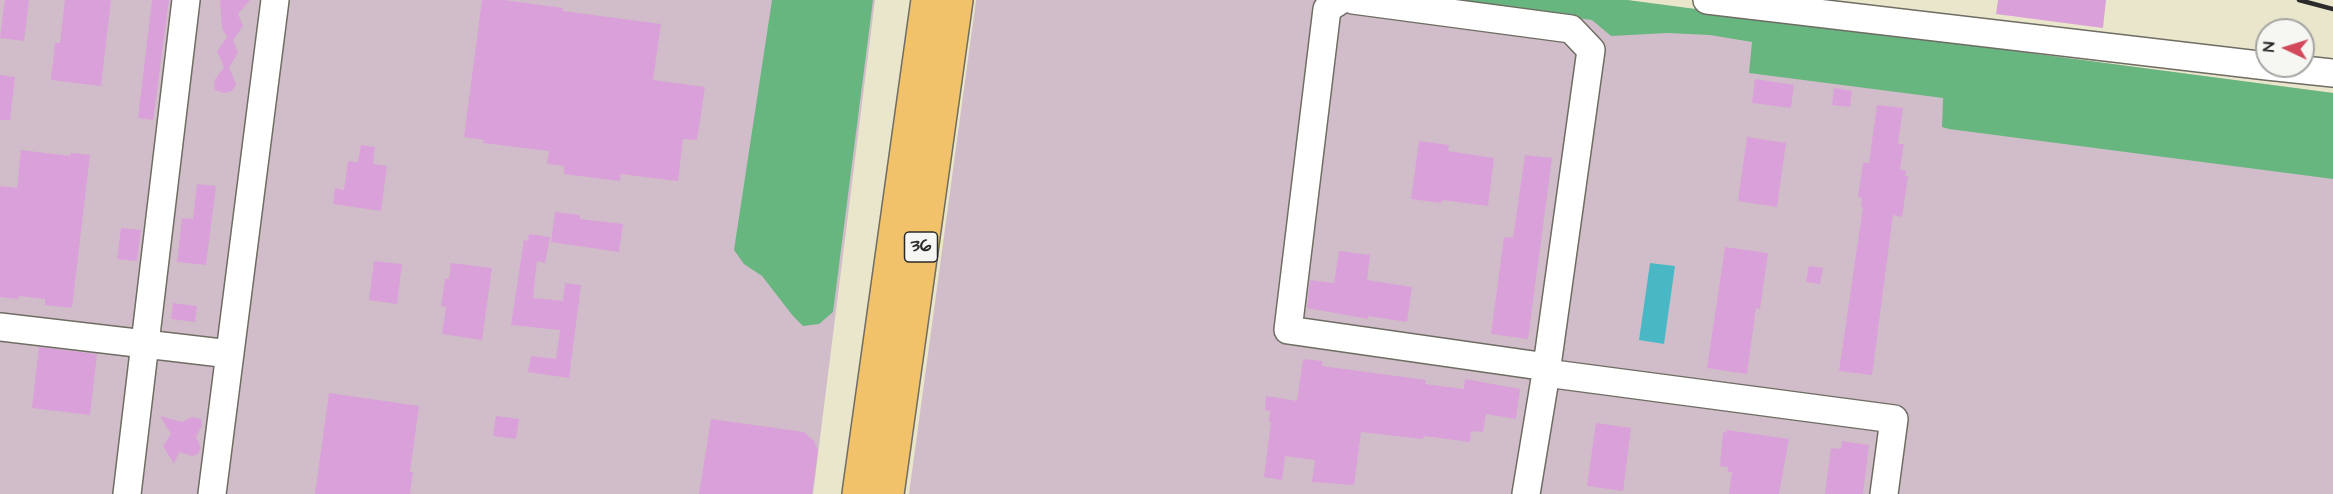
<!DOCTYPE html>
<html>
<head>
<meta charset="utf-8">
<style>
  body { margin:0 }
  #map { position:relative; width:2333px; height:494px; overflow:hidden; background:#eae6cb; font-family:"Architects Daughter",sans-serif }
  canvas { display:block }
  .north { position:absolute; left:2255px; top:18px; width:60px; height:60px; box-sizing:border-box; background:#f6f6f2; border:2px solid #a5a5a2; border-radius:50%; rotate:274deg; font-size:16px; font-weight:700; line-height:24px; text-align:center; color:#2b2b2b }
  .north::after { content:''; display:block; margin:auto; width:21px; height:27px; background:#d1495b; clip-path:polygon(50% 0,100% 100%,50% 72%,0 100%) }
</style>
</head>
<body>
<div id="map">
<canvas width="2333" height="494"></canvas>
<div class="north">N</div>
</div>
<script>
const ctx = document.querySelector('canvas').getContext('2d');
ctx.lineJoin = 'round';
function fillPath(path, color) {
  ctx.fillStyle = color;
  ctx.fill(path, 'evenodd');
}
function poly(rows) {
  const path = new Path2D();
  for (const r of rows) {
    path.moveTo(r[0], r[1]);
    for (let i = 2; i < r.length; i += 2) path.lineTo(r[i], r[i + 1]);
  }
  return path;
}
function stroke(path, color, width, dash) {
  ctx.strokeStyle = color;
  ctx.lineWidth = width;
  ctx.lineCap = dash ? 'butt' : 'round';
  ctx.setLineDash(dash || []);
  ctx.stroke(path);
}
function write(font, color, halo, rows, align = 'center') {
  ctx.font = font + ' "Architects Daughter",sans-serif';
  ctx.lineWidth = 4.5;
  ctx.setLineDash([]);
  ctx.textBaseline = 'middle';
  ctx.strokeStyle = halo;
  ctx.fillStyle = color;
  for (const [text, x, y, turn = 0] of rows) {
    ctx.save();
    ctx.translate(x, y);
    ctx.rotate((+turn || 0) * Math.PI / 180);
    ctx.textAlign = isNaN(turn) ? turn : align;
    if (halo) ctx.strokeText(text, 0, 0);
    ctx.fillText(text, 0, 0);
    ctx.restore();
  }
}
fillPath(poly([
  [0,0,875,0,813,494,0,494],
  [976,0,1627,0,2333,93,2333,494,909,494]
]), '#d1bdc9');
fillPath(poly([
  [772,0,873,0,833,312,819,324,803,326,793,316,762,276,744,264,734,250],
  [1439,0,1627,0,2333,93,2333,179,1949,129,1942,127,1943,98,1749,73,1752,42,1710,35,1667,33,1611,36,1592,20]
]), '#67b680');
fillPath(poly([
  [1650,263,1675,266,1664,344,1639,340]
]), '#4ab8c4');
fillPath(poly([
  [5,0,29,0,24,41,0,38],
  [65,0,111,0,101,86,51,80,55,43,60,43],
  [152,0,169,0,153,120,138,118],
  [220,0,250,0,238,14,243,26,233,40,238,53,229,67,236,84,232,91,224,93,215,90,214,81,224,67,217,51,227,37,222,28],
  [482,0,504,0,563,8,563,11,661,24,653,80,705,87,697,140,683,139,678,181,621,174,620,181,564,174,564,166,547,164,549,151,483,143,484,140,464,137],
  [1998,0,2106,0,2103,28,1996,14],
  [0,75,15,77,10,120,0,120],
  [1755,79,1794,85,1791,108,1752,103],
  [1834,88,1852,91,1850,107,1832,105],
  [1877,105,1903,108,1898,144,1904,144,1900,170,1906,170,1905,176,1908,176,1902,217,1893,215,1872,375,1839,371,1863,207,1861,207,1862,198,1858,197,1863,163,1869,163],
  [1747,137,1786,143,1777,207,1738,201],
  [1419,141,1449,145,1448,151,1494,158,1488,206,1442,200,1441,203,1411,199],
  [361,145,375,147,373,164,387,166,381,211,333,204,335,188,344,190,348,161,358,162],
  [21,150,70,156,71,153,90,155,72,308,45,305,45,299,19,296,18,299,0,297,0,186,17,188],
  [1525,155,1552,158,1528,339,1491,334,1504,237,1513,238],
  [197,184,216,186,206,265,177,262,182,218,193,219],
  [555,212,580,215,580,219,623,224,619,252,551,242],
  [121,228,141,230,137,261,117,259],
  [529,234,550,237,545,263,537,261,533,298,563,301,565,283,581,285,569,378,528,372,531,356,556,359,560,330,511,325,524,240,528,241],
  [1725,247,1768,253,1760,309,1756,308,1747,374,1707,368],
  [1339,251,1370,255,1367,280,1412,287,1407,322,1368,316,1368,319,1307,308,1310,280,1334,283],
  [374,261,402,264,397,304,369,300],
  [451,263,492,268,482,340,442,334,446,307,441,306,445,279,449,279],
  [1809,266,1823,268,1820,284,1806,282],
  [173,303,197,306,195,322,171,319],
  [39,347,97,354,90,415,32,408],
  [1303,359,1322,361,1322,366,1426,380,1425,384,1464,389,1465,379,1520,389,1516,419,1486,414,1483,432,1471,431,1470,442,1424,436,1423,439,1361,432,1354,485,1312,482,1315,460,1285,456,1282,480,1264,477,1271,422,1269,422,1270,411,1265,410,1266,396,1297,401],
  [329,393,419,406,410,472,413,472,410,494,315,494],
  [160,416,182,422,192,417,201,419,202,425,196,437,201,448,198,454,192,456,179,452,174,464,163,446,171,434],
  [496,416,519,419,516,439,493,436],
  [711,419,804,432,814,441,818,450,812,494,699,494],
  [1596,423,1631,428,1623,491,1587,486],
  [1727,430,1789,439,1779,494,1729,494,1732,472,1728,472,1728,467,1720,466,1723,432,1726,433],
  [1842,441,1869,445,1863,494,1825,494,1831,448,1841,449]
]), '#daa0d9');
const minor = poly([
  [1341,0,1327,9,1288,330,1547,367],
  [1353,0,1571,29,1591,50,1546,373,1526,494],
  [1707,0,2267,66],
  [2267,66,2333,73],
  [0,327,230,354],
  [1546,373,1894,419,1884,494],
  [127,494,186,0],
  [212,494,275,0]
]);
const major = poly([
  [859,494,928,0],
  [887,494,956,0]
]);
stroke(minor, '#6e6c63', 30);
stroke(major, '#6e6c63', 36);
stroke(minor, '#fff', 27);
stroke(major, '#f2c26a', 33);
stroke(poly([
  [2299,0,2333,9]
]), '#2b2b2b', 4.5);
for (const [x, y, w] of [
  [921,247,33]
]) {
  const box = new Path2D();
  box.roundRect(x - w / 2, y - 15, w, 30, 4.5);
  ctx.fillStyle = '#f6f6f2';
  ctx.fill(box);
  stroke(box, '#2b2b2b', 1.5);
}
write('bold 18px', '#2b2b2b', null, [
  ["36",921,247]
]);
</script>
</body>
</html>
